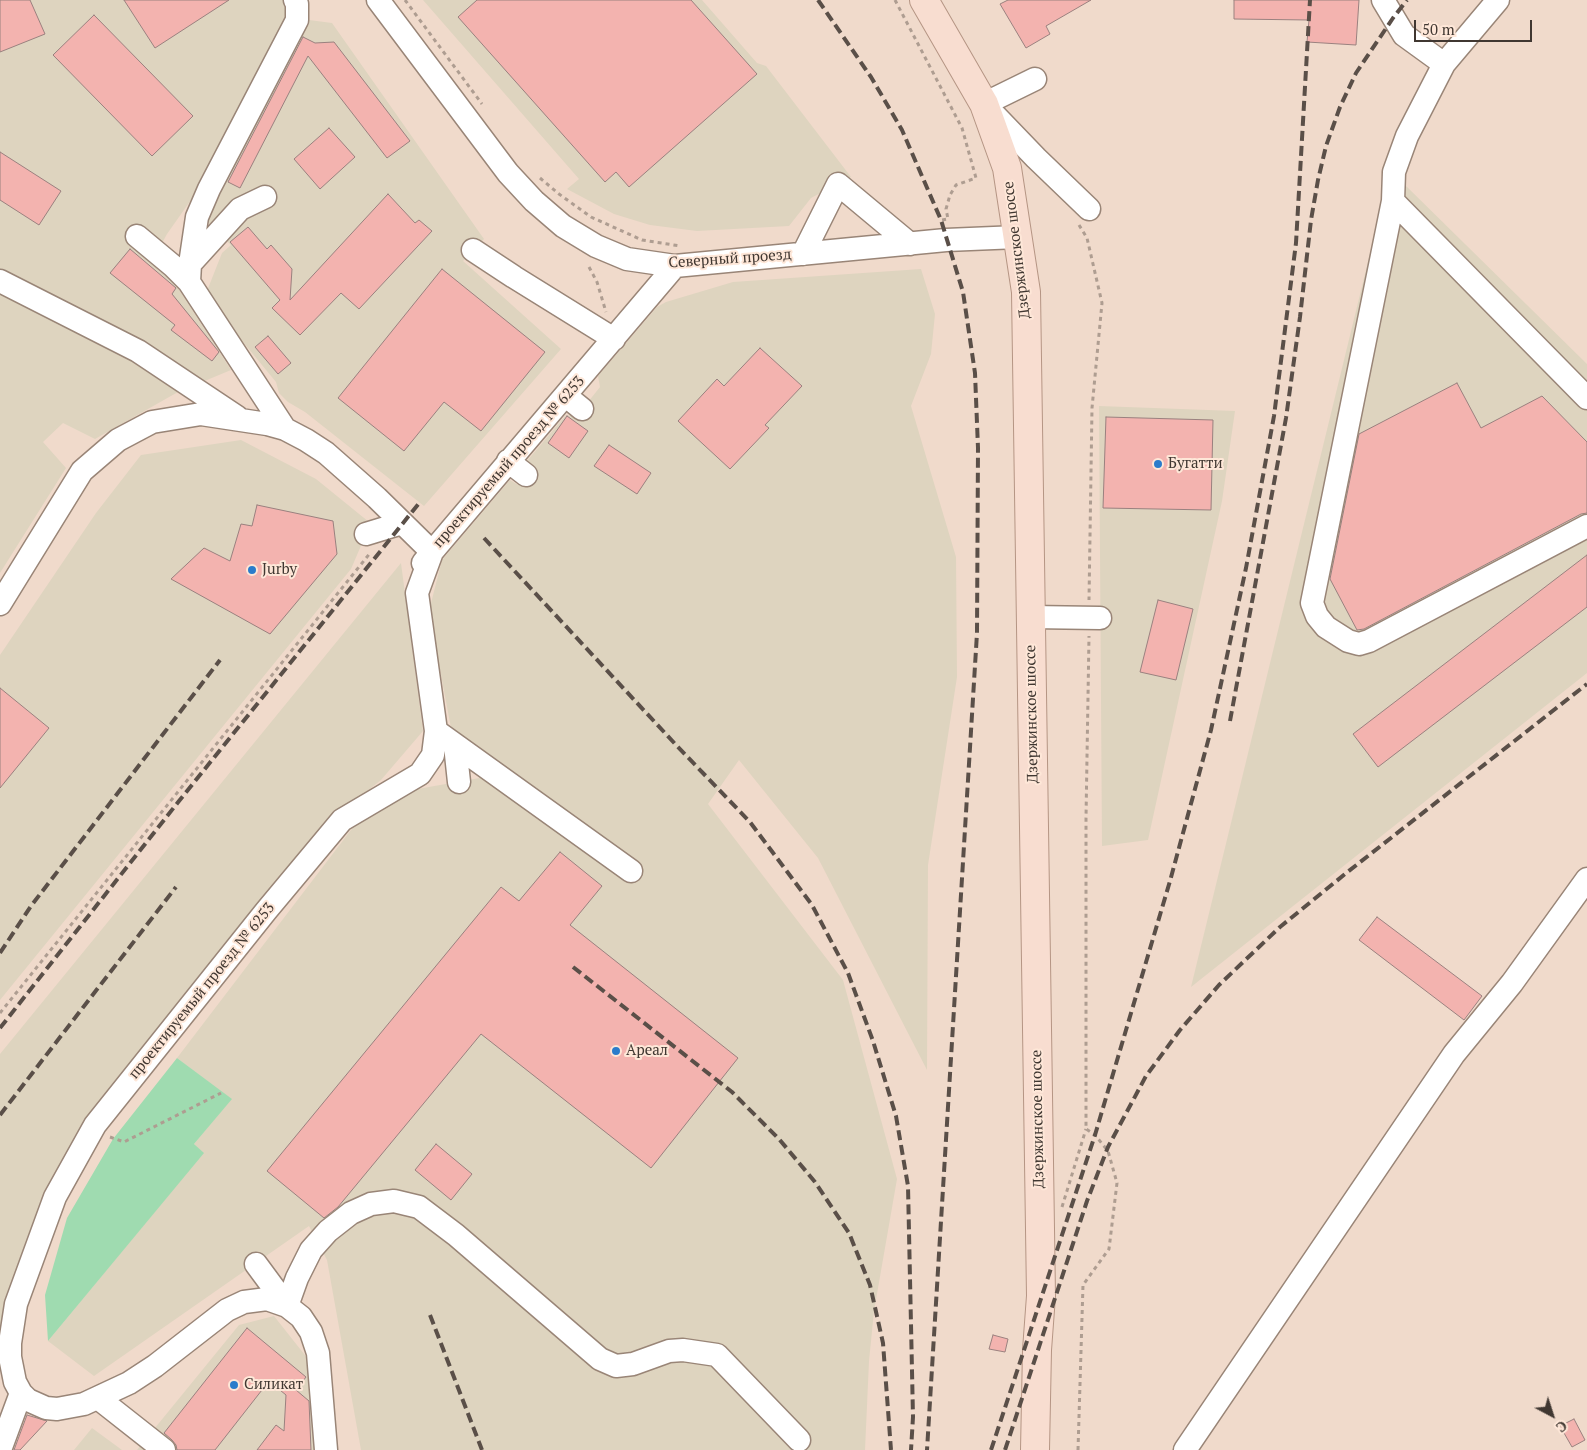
<!DOCTYPE html>
<html>
<head>
<meta charset="utf-8">
<style>
  body { margin:0 }
  #map { position:relative; width:1587px; height:1450px; overflow:hidden; background:#f0dacb; font-family:"PT Serif",serif }
  canvas { display:block }
  .north { position:absolute; left:1527px; top:1390px; width:50px; height:50px; -webkit-text-stroke:4px #fee7d8; paint-order:stroke; rotate:140deg; font-size:14px; font-weight:700; line-height:20px; text-align:center; color:#403731 }
  .north::after { content:''; display:block; margin:auto; width:18px; height:22px; background:#403731; clip-path:polygon(50% 0,100% 100%,50% 72%,0 100%) }
  .scale { position:absolute; left:1414px; top:20px; width:118px; height:22px; box-sizing:border-box; border:2px solid #403731; border-top:0; padding-left:6px; font-size:15px; line-height:18px; white-space:nowrap; color:#403731; -webkit-text-stroke:4px #fee7d8; paint-order:stroke }
</style>
</head>
<body>
<div id="map">
<canvas width="1587" height="1450"></canvas>
<div class="north">С</div>
<div class="scale">50 m</div>
</div>
<script>
const ctx = document.querySelector('canvas').getContext('2d');
ctx.lineJoin = 'round';
function fillPath(path, color) {
  ctx.fillStyle = color;
  ctx.fill(path, 'evenodd');
}
function poly(rows) {
  const path = new Path2D();
  for (const r of rows) {
    path.moveTo(r[0], r[1]);
    for (let i = 2; i < r.length; i += 2) path.lineTo(r[i], r[i + 1]);
  }
  return path;
}
function stroke(path, color, width, dash) {
  ctx.strokeStyle = color;
  ctx.lineWidth = width;
  ctx.lineCap = dash ? 'butt' : 'round';
  ctx.setLineDash(dash || []);
  ctx.stroke(path);
}
function write(font, color, halo, rows, align = 'center') {
  ctx.font = font + ' "PT Serif",serif';
  ctx.lineWidth = 4;
  ctx.setLineDash([]);
  ctx.textBaseline = 'middle';
  ctx.strokeStyle = halo;
  ctx.fillStyle = color;
  for (const [text, x, y, turn = 0] of rows) {
    ctx.save();
    ctx.translate(x, y);
    ctx.rotate((+turn || 0) * Math.PI / 180);
    ctx.textAlign = isNaN(turn) ? turn : align;
    if (halo) ctx.strokeText(text, 0, 0);
    ctx.fillText(text, 0, 0);
    ctx.restore();
  }
}
fillPath(poly([
  [0,0,285,0,295,13,198,190,167,234,156,254,231,370,178,392,95,439,63,423,43,442,66,468,0,573],
  [423,0,702,0,757,63,766,66,851,177,811,198,789,226,697,231,650,225,614,214,567,189,579,179],
  [309,20,332,23,484,239,463,261,561,349,424,506,305,412,288,402,279,393,276,382,205,296,222,253,231,245,206,221],
  [1404,184,1587,364,1587,673,1191,987,1385,192],
  [921,269,935,314,931,354,911,406,956,557,957,677,928,865,927,1070,818,858,739,760,708,804,843,980,897,1179,874,1311,869,1361,865,1450,361,1450,327,1260,309,1226,94,1376,48,1341,203,1153,194,1144,231,1099,177,1058,354,826,412,790,485,777,451,728,429,611,442,560,510,480,518,485,533,465,527,461,566,415,576,417,600,387,598,376,657,307,666,302,733,282],
  [1099,406,1235,411,1222,501,1148,840,1102,846],
  [241,440,316,479,369,522,366,534,351,569,0,1000,0,655,96,513,141,455],
  [401,563,423,731,381,780,332,819,44,1196,0,1328,0,1054],
  [274,1316,308,1359,316,1450,137,1450,239,1325],
  [92,1428,122,1450,74,1450]
]), '#ded4bf');
fillPath(poly([
  [177,1058,232,1099,194,1144,204,1153,48,1341,45,1295,67,1218,113,1139]
]), '#9fdbb0');
const building = poly([
  [0,0,30,0,45,34,0,52,0,0],
  [124,0,229,0,155,48,124,0],
  [477,0,691,0,757,74,629,187,616,172,605,182,458,17,477,0],
  [1008,0,1091,0,1046,26,1050,34,1026,48,1000,4,1008,0],
  [1234,0,1359,0,1356,45,1307,42,1309,20,1234,19,1234,0],
  [94,15,193,116,152,156,53,55,94,15],
  [303,37,315,43,334,42,410,141,387,158,308,56,240,188,228,182,303,37],
  [329,128,355,157,320,189,294,159,329,128],
  [0,152,61,191,39,225,0,200,0,152],
  [388,194,415,223,419,220,432,231,359,309,341,293,300,335,272,308,280,300,230,242,248,227,267,249,271,245,292,269,290,300,388,194],
  [130,249,176,288,172,294,219,352,212,361,171,330,175,325,110,273,130,249],
  [442,269,545,352,481,431,444,402,404,451,338,398,442,269],
  [268,336,291,363,278,374,255,347,268,336],
  [760,348,802,386,765,425,769,428,730,469,678,421,717,379,724,386,760,348],
  [1457,383,1481,428,1542,396,1587,442,1587,513,1581,514,1364,629,1357,630,1330,579,1359,434,1457,383],
  [567,416,588,431,569,458,548,443,567,416],
  [1106,417,1213,420,1211,510,1103,508,1106,417],
  [609,445,651,473,637,494,594,466,609,445],
  [257,505,333,521,337,554,270,634,171,579,204,548,230,561,241,524,252,526,257,505],
  [1587,555,1587,607,1378,767,1353,734,1587,555],
  [1158,600,1193,609,1176,680,1140,672,1158,600],
  [0,688,49,728,0,788,0,688],
  [560,852,602,886,570,925,738,1058,651,1168,481,1034,338,1207,324,1218,267,1171,501,887,519,901,560,852],
  [1377,917,1482,996,1464,1020,1359,940,1377,917],
  [436,1144,472,1174,451,1200,415,1170,436,1144],
  [247,1328,306,1377,296,1390,309,1401,311,1450,257,1450,276,1425,284,1431,286,1395,269,1381,215,1450,177,1450,176,1445,172,1440,164,1433,247,1328],
  [993,1335,1008,1339,1005,1352,989,1349,993,1335],
  [27,1415,47,1421,20,1450,14,1450,27,1415],
  [1574,1419,1585,1440,1572,1447,1560,1426,1574,1419]
]);
fillPath(building, '#f3b3af');
stroke(building, '#9a817f', 1);
const minor = poly([
  [378,0,508,173,534,201,563,226,596,246,627,259,675,266,946,240,1018,237],
  [1383,0,1404,35,1444,64,1498,0],
  [1444,64,1407,136,1394,172,1393,201,1312,603,1317,616,1326,627,1348,641,1359,644,1369,641,1587,526],
  [1035,79,984,104,1036,158,1089,209],
  [1393,201,1587,398],
  [137,236,173,266,189,282],
  [473,250,514,277,614,339],
  [803,254,838,184,910,244],
  [190,264,240,209,265,197],
  [0,281,138,351,237,417],
  [566,396,582,409],
  [285,429,189,282,190,264,197,217,209,189,297,20,297,4,295,0],
  [508,461,526,475],
  [366,534,402,523],
  [0,604,82,471,118,440,152,422,201,414,267,424,285,429,306,440,326,453,377,498,432,552,423,563],
  [1031,617,1100,618],
  [436,731,631,871],
  [455,745,459,782],
  [256,1264,287,1306],
  [287,1306,297,1278,311,1250,328,1231,351,1213,371,1204,394,1201,419,1207,456,1235,600,1359,616,1366,633,1364,669,1351,683,1350,717,1355,799,1440],
  [98,1398,164,1450],
  [0,1450,21,1393],
  [326,1450,318,1353,311,1332,301,1317,287,1306,267,1299,244,1302,227,1310,155,1366,129,1383,84,1404,57,1409,46,1408,28,1400,21,1393,15,1382,10,1357,10,1343,16,1304,55,1197,95,1125,266,911,342,820,420,774,433,755,436,731,417,593,432,552,675,266],
  [1185,1450,1454,1054,1512,983,1587,879]
]);
const major = poly([
  [924,0,984,104,1007,168,1026,292,1041,1296,1037,1350,1035,1450]
]);
stroke(minor, '#998577', 25);
stroke(major, '#b59584', 30);
stroke(poly([
  [405,0,482,104],
  [895,0,962,128,976,178,956,185,950,195,946,209,948,219,942,220],
  [540,178,559,194,591,217,642,240,680,246],
  [1079,225,1087,238,1102,303,1092,408,1089,600],
  [589,267,597,282,606,312],
  [0,1013,371,552],
  [110,1137,124,1142,221,1093],
  [1062,1207,1086,1129],
  [1078,1450,1083,1285,1109,1249,1117,1183,1108,1151,1095,1135,1086,1129,1086,818,1089,636]
]), '#ae9d91', 3, [4, 4]);
stroke(minor, '#fff', 22);
stroke(major, '#f8ddd0', 28);
stroke(poly([
  [818,0,871,77,902,130,941,220,963,292,975,373,978,448,977,633,927,1450],
  [484,538,677,746,750,822,812,905,848,973,873,1041,896,1116,908,1186,913,1417,911,1450],
  [1230,721,1286,418,1300,317,1311,220,1318,180,1326,146,1340,107,1356,73,1393,18,1407,0],
  [0,953,31,906,220,660],
  [573,967,732,1092,779,1139,815,1182,849,1233,870,1285,883,1343,891,1450],
  [0,1028,179,801,420,502],
  [0,1115,176,887],
  [430,1315,482,1450],
  [991,1450,1095,1135,1170,881,1211,730,1246,568,1274,416,1296,243,1310,0],
  [1005,1450,1087,1201,1108,1147,1146,1076,1180,1030,1219,985,1280,927,1345,874,1587,684]
]), '#5a4f48', 4, [10, 5]);
for (const [x, y, r, color] of [
  [1158,464,5,"#2b7ccb"],
  [252,570,5,"#2b7ccb"],
  [616,1051,5,"#2b7ccb"],
  [234,1385,5,"#2b7ccb"]
]) {
  const dot = new Path2D();
  dot.arc(x, y, r, 0, 2 * Math.PI);
  ctx.fillStyle = color;
  ctx.fill(dot);
  stroke(dot, '#fee7d8', 2);
}
write('15px', '#403731', '#fee7d8', [
  ["Дзержинское шоссе",1017,250,-97],
  ["Северный проезд",730,259,-4],
  ["проектируемый проезд № 6253",509,462,-49],
  ["Дзержинское шоссе",1032,714,-91],
  ["проектируемый проезд № 6253",202,991,-51],
  ["Дзержинское шоссе",1038,1119,-91]
]);
write('15px', '#403731', '#fee7d8', [
  ["Бугатти",1168,464],
  ["Jurby",262,570],
  ["Ареал",626,1051],
  ["Силикат",244,1385]
], 'left');
</script>
</body>
</html>
